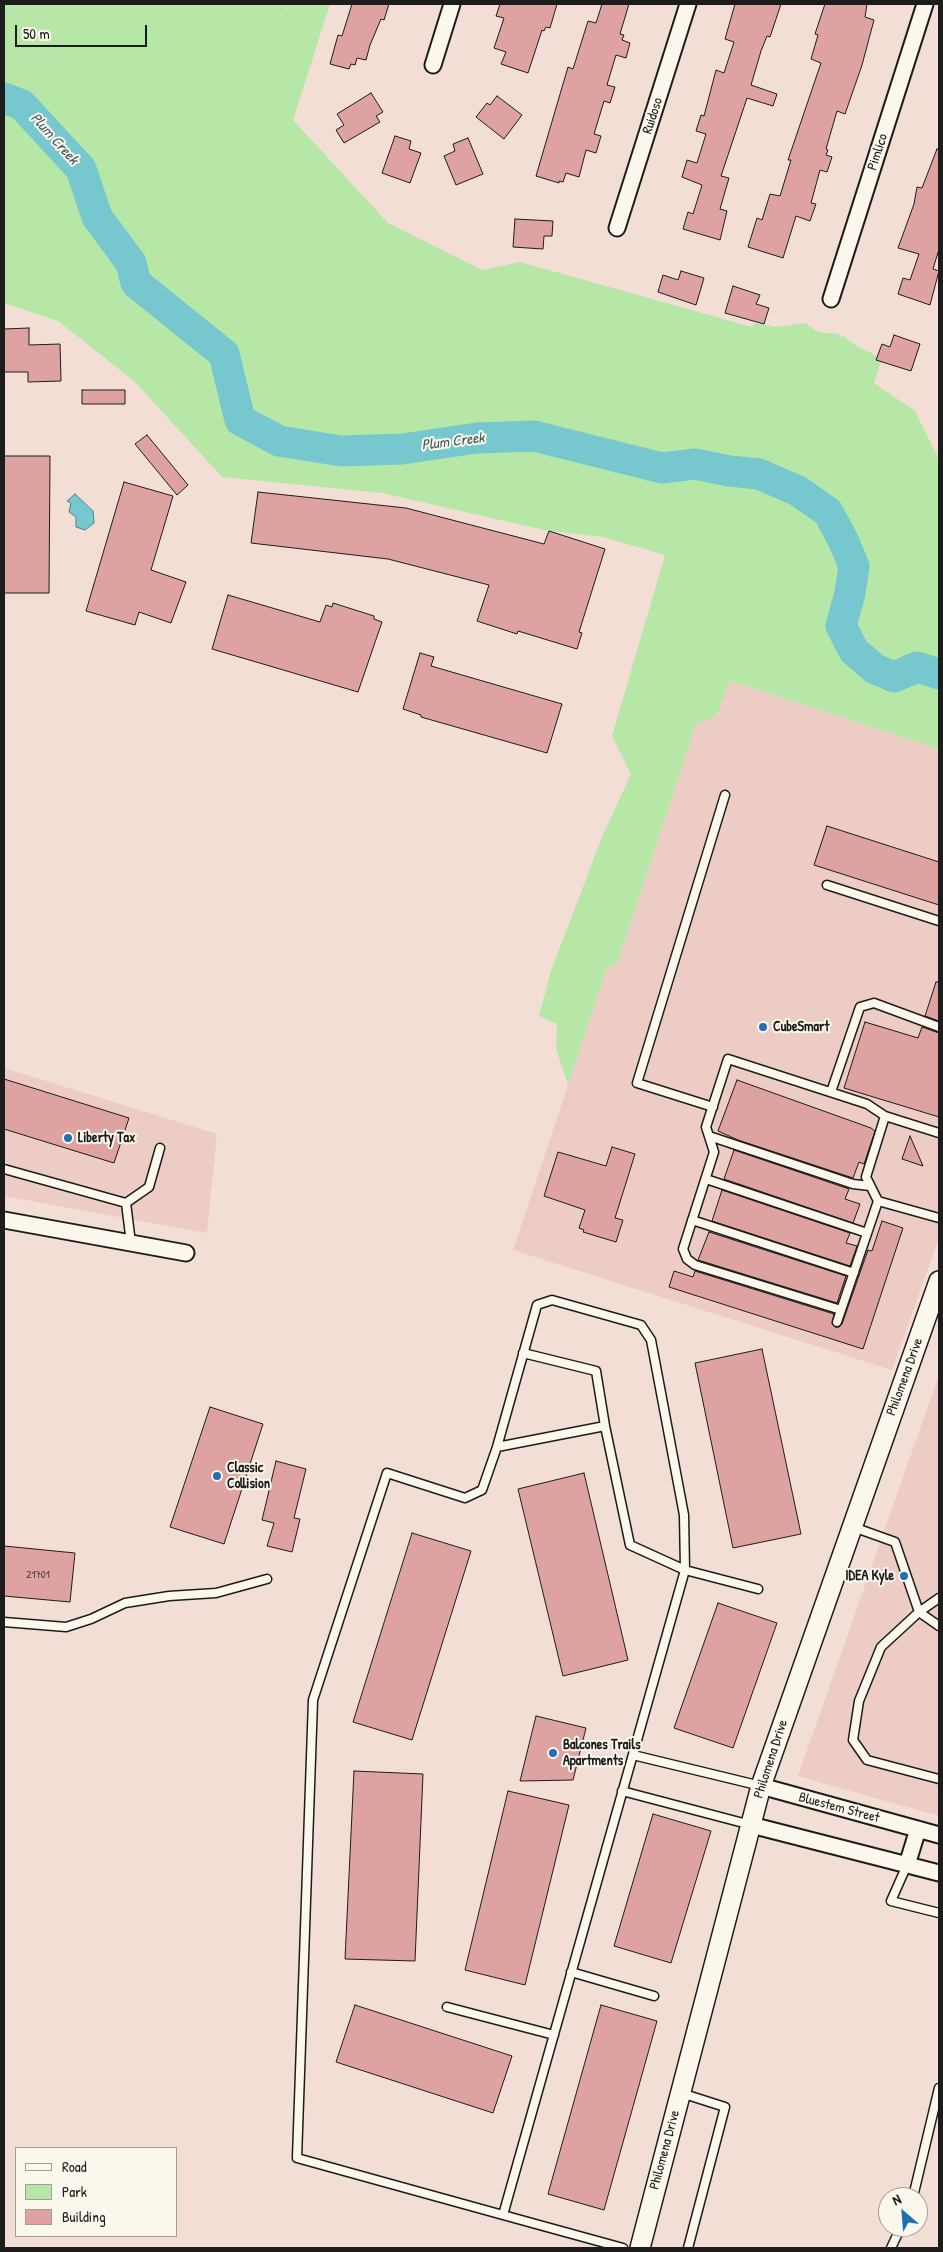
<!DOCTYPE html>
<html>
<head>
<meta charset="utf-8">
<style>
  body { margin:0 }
  #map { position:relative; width:943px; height:2252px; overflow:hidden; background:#f2ded5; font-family:"Patrick Hand",sans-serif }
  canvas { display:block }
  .frame { position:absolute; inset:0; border:5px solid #1c1c1c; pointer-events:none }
  .legend { position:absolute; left:15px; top:2147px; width:162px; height:90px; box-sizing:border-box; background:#fbf7ec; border:1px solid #a29f99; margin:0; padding:6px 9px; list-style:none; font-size:15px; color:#1c1c1c }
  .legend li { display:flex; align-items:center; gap:10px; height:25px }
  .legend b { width:25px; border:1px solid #a29f99 }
  .north { position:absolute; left:878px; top:2187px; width:50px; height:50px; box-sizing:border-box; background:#fbf7ec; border:1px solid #a29f99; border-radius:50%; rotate:333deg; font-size:14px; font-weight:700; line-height:20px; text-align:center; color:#1c1c1c }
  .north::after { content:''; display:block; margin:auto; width:18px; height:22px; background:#1f6fb2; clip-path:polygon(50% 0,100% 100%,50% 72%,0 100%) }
  .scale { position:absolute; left:15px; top:25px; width:132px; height:22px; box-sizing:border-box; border:2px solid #1c1c1c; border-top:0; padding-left:6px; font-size:15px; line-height:18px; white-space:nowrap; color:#1c1c1c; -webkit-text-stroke:4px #fbf7ec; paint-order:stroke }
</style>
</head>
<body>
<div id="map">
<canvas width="943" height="2252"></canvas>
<div class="frame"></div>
<ul class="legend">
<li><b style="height:6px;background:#fbf7ec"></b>Road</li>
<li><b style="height:14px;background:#b7e7a7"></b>Park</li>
<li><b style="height:14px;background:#dea3a0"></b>Building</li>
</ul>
<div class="north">N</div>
<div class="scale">50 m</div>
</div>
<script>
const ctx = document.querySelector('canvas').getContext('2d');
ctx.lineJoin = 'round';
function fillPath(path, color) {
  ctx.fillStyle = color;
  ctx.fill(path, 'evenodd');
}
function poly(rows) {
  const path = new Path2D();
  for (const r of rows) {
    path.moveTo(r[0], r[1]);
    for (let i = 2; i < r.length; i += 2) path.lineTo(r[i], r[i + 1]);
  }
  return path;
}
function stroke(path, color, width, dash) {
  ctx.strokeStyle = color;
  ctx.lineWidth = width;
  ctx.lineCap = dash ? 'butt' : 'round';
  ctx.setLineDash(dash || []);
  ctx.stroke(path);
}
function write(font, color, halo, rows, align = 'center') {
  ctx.font = font + ' "Patrick Hand",sans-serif';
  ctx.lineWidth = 4;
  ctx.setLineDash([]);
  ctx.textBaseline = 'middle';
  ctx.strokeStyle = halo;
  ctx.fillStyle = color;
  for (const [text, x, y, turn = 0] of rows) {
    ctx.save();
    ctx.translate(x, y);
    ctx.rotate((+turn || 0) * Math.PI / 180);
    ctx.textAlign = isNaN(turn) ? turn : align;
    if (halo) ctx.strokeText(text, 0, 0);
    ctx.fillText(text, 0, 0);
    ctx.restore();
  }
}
fillPath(poly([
  [730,681,939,749,939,1238,892,1370,513,1250,607,968,618,962,696,724,716,715],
  [4,1068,217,1134,207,1233,4,1196],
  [939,1375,939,1816,798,1776]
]), '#ecccc5');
fillPath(poly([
  [4,4,288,4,285,16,289,4,330,4,293,120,388,223,482,270,520,262,752,327,754,323,776,327,805,323,818,332,839,334,840,337,843,336,855,345,877,356,881,361,874,383,915,411,939,460,939,749,730,681,716,716,696,724,618,962,607,968,568,1085,556,1048,557,1024,539,1016,551,971,602,837,631,774,612,736,665,555,603,537,549,531,382,493,222,477,134,381,58,321,4,303]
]), '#b7e7a7');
const water = poly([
  [75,494,93,511,94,523,85,530,76,527,76,517,69,512,71,503,67,501,75,494]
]);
fillPath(water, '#76c8ce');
stroke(water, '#528387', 1);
stroke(poly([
  [4,98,22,105,81,169,97,217,131,263,136,283,224,354,240,420,279,441,341,451,402,449,477,438,534,436,662,468,695,464,729,471,759,474,798,491,828,512,843,540,854,566,850,593,841,626,854,651,875,669,894,677,917,667,939,674]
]), '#76c8ce', 31);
const building = poly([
  [352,4,389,4,384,20,381,19,370,45,366,60,357,58,355,65,351,64,349,69,330,64,338,35,342,36,352,4],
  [500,4,557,4,550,28,546,27,544,31,542,30,528,73,501,64,506,52,494,48,504,18,496,16,500,4],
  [602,4,629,4,620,34,624,35,622,40,630,43,626,58,616,55,607,85,615,87,610,103,604,101,594,134,601,136,596,153,586,150,579,177,566,173,563,182,559,181,559,183,536,176,568,67,573,69,588,21,596,23,602,4],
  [735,4,781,4,770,37,767,36,761,51,751,85,777,94,773,106,747,98,721,176,729,178,720,209,727,211,720,240,683,229,688,212,693,214,702,185,682,177,687,160,697,163,706,134,696,131,701,115,704,116,716,70,724,73,734,42,725,39,735,4],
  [825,4,867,4,865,17,874,20,862,65,845,114,837,111,826,149,828,150,826,155,832,157,827,172,820,170,811,203,816,204,810,221,796,216,783,258,748,247,757,218,762,220,770,194,780,196,791,160,788,160,821,63,811,59,818,35,815,34,825,4],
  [371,93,383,112,376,116,380,122,344,143,336,130,344,125,337,114,371,93],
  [497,96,522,115,504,139,476,117,487,103,490,105,497,96],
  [395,136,411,141,409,149,421,153,410,183,382,173,395,136],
  [468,138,483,174,456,185,444,156,455,151,453,144,468,138],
  [937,149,939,149,939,249,933,269,939,271,930,305,898,294,903,278,910,280,919,254,898,248,914,204,917,187,922,188,937,149],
  [515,219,553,221,552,236,544,236,543,249,513,247,515,219],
  [681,271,704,278,696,305,658,292,663,275,678,280,681,271],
  [733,286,760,295,756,304,769,308,764,324,725,313,733,286],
  [29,328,29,345,60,344,61,381,28,382,28,372,4,372,4,329,29,328],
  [894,335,920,344,911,371,876,360,882,344,890,347,894,335],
  [82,390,125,390,125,404,82,404,82,390],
  [147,435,188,485,177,495,135,444,147,435],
  [4,456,50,456,49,593,4,593,4,456],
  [124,482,173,496,151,570,186,582,171,623,139,612,135,625,86,611,124,482],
  [258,492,406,508,544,544,549,531,605,549,579,632,582,633,577,649,518,631,517,634,477,621,489,585,388,559,251,543,258,492],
  [228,595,320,622,326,605,332,607,333,603,374,616,374,619,382,622,358,692,212,649,228,595],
  [420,653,434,657,431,666,562,704,547,753,421,717,421,715,403,709,420,653],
  [827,826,939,862,939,905,814,865,827,826],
  [936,982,939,982,939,1021,925,1016,936,982],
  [865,1022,918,1038,922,1027,939,1033,939,1117,844,1088,865,1022],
  [4,1079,129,1118,114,1163,4,1129,4,1079],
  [737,1080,871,1128,875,1131,864,1164,859,1162,853,1178,738,1140,718,1131,737,1080],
  [910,1136,923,1166,902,1159,910,1136],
  [612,1147,635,1154,615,1218,623,1220,616,1242,583,1232,584,1230,579,1228,585,1210,544,1196,558,1152,606,1166,612,1147],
  [734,1150,849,1189,845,1199,860,1204,853,1223,724,1179,734,1150],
  [722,1190,850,1233,846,1243,857,1246,850,1266,712,1221,722,1190],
  [882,1221,903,1228,863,1349,669,1287,674,1271,693,1277,695,1271,834,1314,832,1324,835,1327,839,1327,842,1324,868,1250,872,1251,882,1221],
  [709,1232,846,1276,837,1303,698,1260,709,1232],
  [762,1349,801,1534,733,1548,695,1363,762,1349],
  [210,1407,263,1424,224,1544,170,1527,210,1407],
  [276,1461,306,1469,294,1518,300,1519,292,1552,267,1546,274,1523,262,1520,276,1461],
  [584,1473,628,1660,563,1676,518,1489,584,1473],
  [412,1533,471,1551,412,1740,353,1722,412,1533],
  [4,1546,75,1553,70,1602,4,1596,4,1546],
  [718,1603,777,1623,733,1748,674,1728,718,1603],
  [536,1716,586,1728,573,1780,520,1781,536,1716],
  [354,1771,423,1774,415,1961,345,1959,354,1771],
  [508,1791,569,1805,525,1985,465,1970,508,1791],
  [653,1814,711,1831,671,1963,614,1946,653,1814],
  [355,2005,512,2056,493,2113,336,2062,355,2005],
  [601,2005,657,2021,604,2210,548,2194,601,2005]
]);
fillPath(building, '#dea3a0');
stroke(building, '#1c1c1c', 1);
const service = poly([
  [827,885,939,921],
  [831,1092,860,1007,874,1003,939,1027],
  [713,1107,637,1083,725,795],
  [709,1136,853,1184,870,1186],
  [4,1169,126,1203,131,1243],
  [706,1179,867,1233],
  [878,1201,866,1177,885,1116,939,1133],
  [126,1203,149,1187,160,1148],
  [692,1220,854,1273],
  [841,1310,695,1265,687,1259,683,1249,714,1152,706,1127,728,1059,867,1104,885,1116],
  [837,1322,878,1201,939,1218],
  [523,1353,596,1371,605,1426],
  [497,1447,537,1305,552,1300,641,1325,651,1340,684,1515,685,1570,758,1589],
  [853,1527,895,1542,919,1612,939,1598],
  [4,1622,66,1627,91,1619,125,1603,169,1596,216,1593,267,1579],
  [939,1626,919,1612,881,1647,859,1701,853,1740,867,1760,939,1779],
  [633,1755,761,1786],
  [622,1791,751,1825],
  [907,1865,891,1901,939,1913],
  [571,1972,654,1996],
  [447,2007,554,2035],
  [681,2093,725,2107,688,2248],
  [913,2197,939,2088],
  [503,2215,685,1570,630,1545,605,1426,497,1447,482,1490,465,1498,387,1473,313,1700,297,2158,503,2215,623,2248],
  [891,2248,901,2227]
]);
const minor = poly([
  [433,65,452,4],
  [617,228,688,4],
  [831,299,925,4],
  [4,1220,186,1253],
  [761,1786,939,1835],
  [751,1825,939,1873],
  [907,1865,918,1829]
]);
const tertiary = poly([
  [640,2248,761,1786,939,1281]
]);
stroke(service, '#1c1c1c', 11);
stroke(minor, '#1c1c1c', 19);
stroke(tertiary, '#1c1c1c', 22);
stroke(service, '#fbf7ec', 8);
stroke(minor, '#fbf7ec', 15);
stroke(tertiary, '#fbf7ec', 19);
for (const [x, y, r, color] of [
  [763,1027,5,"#1f6fb2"],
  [68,1138,5,"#1f6fb2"],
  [217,1476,5,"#1f6fb2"],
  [904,1576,5,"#1f6fb2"],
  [553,1753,5,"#1f6fb2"]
]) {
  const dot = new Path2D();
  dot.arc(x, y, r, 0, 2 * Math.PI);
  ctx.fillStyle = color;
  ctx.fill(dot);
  stroke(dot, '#fbf7ec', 2);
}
write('11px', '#4c3e3d', null, [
  ["21701",38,1575]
]);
write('14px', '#1c1c1c', '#fbf7ec', [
  ["Ruidoso",653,116,-72],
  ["Pimlico",878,152,-72],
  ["Philomena Drive",905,1377,-70],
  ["Philomena Drive",771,1759,-72],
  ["Bluestem Street",839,1808,15],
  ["Philomena Drive",665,2150,-75]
]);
write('bold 14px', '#1c1c1c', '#fbf7ec', [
  ["CubeSmart",773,1027],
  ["Liberty Tax",78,1138],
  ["Classic",227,1468],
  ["Collision",227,1484],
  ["IDEA Kyle",894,1576,"right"],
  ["Balcones Trails",563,1745],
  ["Apartments",563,1761]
], 'left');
write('italic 15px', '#3c585a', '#fbf7ec', [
  ["Plum Creek",54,139,48],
  ["Plum Creek",453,442,-7]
]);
</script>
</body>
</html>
